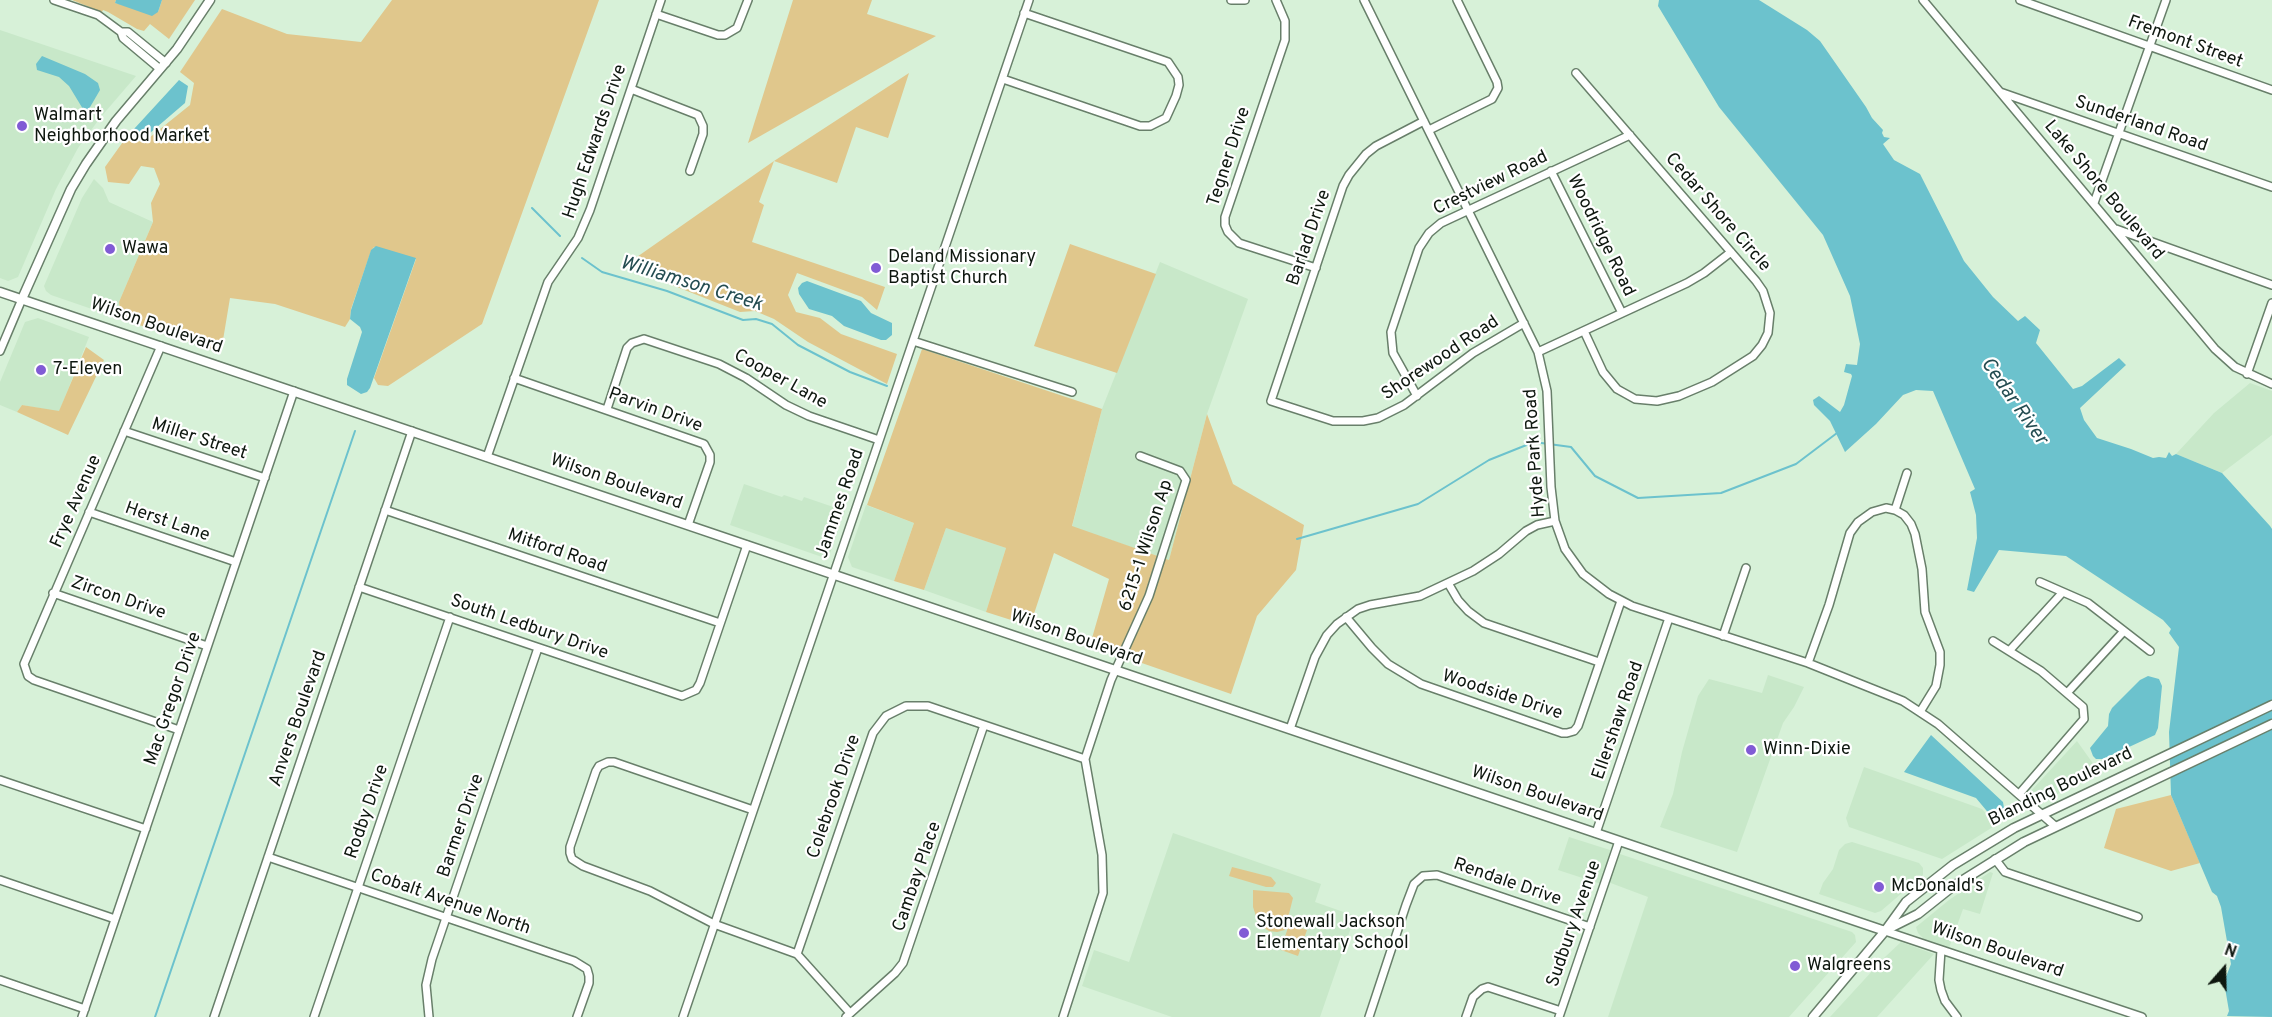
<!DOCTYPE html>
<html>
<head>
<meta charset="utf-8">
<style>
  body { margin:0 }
  #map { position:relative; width:2272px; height:1017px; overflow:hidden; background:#d7f1d8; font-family:Overpass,sans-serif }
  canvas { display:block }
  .north { position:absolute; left:2194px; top:939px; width:60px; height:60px; -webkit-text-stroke:4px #fff; paint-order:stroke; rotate:20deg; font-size:16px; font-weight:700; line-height:24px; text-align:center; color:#0e170f }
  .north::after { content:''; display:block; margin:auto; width:21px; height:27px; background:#0e170f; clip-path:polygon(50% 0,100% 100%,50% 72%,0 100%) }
</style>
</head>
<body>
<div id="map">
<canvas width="2272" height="1017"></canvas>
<div class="north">N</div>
</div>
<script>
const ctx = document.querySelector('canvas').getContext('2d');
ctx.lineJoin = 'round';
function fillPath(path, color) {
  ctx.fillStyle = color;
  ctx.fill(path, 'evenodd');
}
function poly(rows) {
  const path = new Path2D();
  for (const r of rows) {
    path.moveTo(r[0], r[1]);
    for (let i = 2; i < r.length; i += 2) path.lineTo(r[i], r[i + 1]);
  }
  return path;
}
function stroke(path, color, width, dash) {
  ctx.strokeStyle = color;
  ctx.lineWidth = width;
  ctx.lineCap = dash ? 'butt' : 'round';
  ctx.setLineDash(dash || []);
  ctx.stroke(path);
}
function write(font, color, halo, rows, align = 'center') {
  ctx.font = font + ' Overpass,sans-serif';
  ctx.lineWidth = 4.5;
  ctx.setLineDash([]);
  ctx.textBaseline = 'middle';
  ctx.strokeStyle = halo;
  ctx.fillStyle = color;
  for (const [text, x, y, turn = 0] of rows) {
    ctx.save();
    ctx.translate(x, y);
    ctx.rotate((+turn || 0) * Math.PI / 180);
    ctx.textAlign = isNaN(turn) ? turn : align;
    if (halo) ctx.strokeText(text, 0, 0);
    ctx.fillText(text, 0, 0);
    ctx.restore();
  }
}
fillPath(poly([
  [0,30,136,76,100,118,78,148,56,189,18,277,8,281,0,278],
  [94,179,103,188,109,202,153,222,119,302,121,319,51,295,46,291,44,286,82,198],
  [1160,262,1248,299,1207,414,1169,560,1072,527,1102,409],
  [38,318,89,337,59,412,22,405,17,412,0,405,0,382,25,322],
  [2250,383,2272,391,2272,435,2222,473,2176,454,2214,413],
  [744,484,782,497,784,495,802,501,804,497,845,511,829,556,822,557,730,525],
  [866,505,914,523,894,581,852,567,848,557],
  [946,528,1006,548,986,612,924,590],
  [1768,675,1804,687,1794,707,1783,723,1737,852,1660,827,1673,794,1682,752,1698,696,1709,679,1762,693],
  [2077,741,2099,772,2048,799,2039,798,2031,791],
  [1864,767,1982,809,1996,825,1942,859,1849,827,1846,818],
  [1173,833,1321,884,1315,902,1355,916,1320,1017,1172,1017,1082,986,1094,950,1129,962],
  [1569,837,1610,850,1610,855,1601,884,1558,870],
  [1852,842,1919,863,1923,868,1923,875,1881,911,1875,913,1819,894,1823,883,1833,869,1839,850,1845,844],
  [1620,854,1852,932,1855,935,1856,942,1789,1017,1608,1017,1648,897,1608,882],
  [1990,872,1993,873,1980,914,1963,909,1949,948,1925,940,1918,933,1916,927,1949,900],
  [1901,942,1934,954,1877,1017,1830,1017,1885,957]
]), '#c8e8c9');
fillPath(poly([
  [72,0,116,0,115,3,158,12,162,0,195,0,169,39,150,24,144,31,137,29,108,12,103,10,102,12],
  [392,0,599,0,482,324,388,386,378,385,374,378,416,259,374,247,371,251,351,309,350,319,345,327,275,304,230,298,221,352,121,319,119,302,153,222,151,203,160,184,154,168,141,166,129,184,108,182,105,167,125,139,144,142,190,105,194,83,180,72,222,9,287,34,361,42],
  [793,0,872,0,867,14,936,36,748,143],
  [909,73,888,138,856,127,837,183,774,161,759,202,764,205,752,242,885,287,877,310,862,297,797,273,788,295,796,312,820,318,841,334,897,354,887,384,808,342,774,319,755,311,740,312,624,266,774,161],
  [1070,244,1156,274,1117,373,1034,346],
  [86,347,104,360,68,435,17,412,22,405,59,411],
  [922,349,1102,409,1072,526,1169,560,1207,414,1233,484,1304,525,1296,570,1257,616,1231,694,1090,645,1109,579,1054,553,1030,626,986,612,1006,548,946,528,924,590,894,581,914,523,867,505],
  [2171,795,2200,863,2171,871,2104,848,2116,809],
  [1232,867,1271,877,1276,883,1273,887,1266,887,1229,876],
  [1253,890,1289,893,1293,898,1285,930,1277,932,1269,931,1259,925,1253,907],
  [1289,924,1307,930,1298,956,1281,950]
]), '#e0c78c');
fillPath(poly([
  [116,0,162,0,158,12,152,16,115,3],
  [1659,0,1759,0,1807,30,1820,41,1866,107,1872,118,1883,130,1882,133,1884,137,1890,138,1883,144,1894,160,1920,174,1964,261,1993,297,2018,321,2025,316,2040,330,2036,343,2073,389,2082,386,2119,358,2126,365,2080,408,2084,420,2097,438,2131,449,2153,458,2159,457,2166,458,2169,452,2172,456,2176,454,2222,473,2270,526,2272,529,2272,1017,2227,1016,2229,1011,2224,982,2231,964,2221,907,2217,896,2212,892,2171,795,2169,732,2179,647,2169,633,2171,629,2163,620,2066,556,1999,550,1974,592,1967,590,1977,538,1976,515,1970,492,1975,489,1933,391,1916,390,1903,395,1876,424,1845,452,1830,421,1814,405,1813,400,1819,396,1840,412,1844,405,1852,376,1851,374,1844,372,1846,364,1857,365,1860,344,1850,296,1823,235,1719,107,1658,6],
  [42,56,85,74,98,83,100,90,86,114,69,86,59,77,37,70,36,64],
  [179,80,188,86,185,103,143,139,138,136,134,129],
  [376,246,416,258,370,388,367,392,361,394,347,385,347,379,362,332,360,327,350,319,351,310,371,250],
  [807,281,861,301,871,313,892,323,892,335,886,340,881,340,844,326,832,316,809,309,799,294,798,288,802,283],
  [2148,676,2159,679,2162,686,2158,728,2155,735,2103,759,2096,759,2093,756,2090,748,2108,726,2109,714,2112,708,2140,680],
  [1931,735,2003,802,2004,808,1991,816,1976,798,1904,772]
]), '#6cc2cd');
stroke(poly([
  [532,208,560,236],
  [582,258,602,272,667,291,743,320,756,319,772,324,798,345,850,372,887,386],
  [1297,539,1418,504,1489,460,1534,442,1571,447,1595,476,1638,498,1721,493,1796,464,1837,433],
  [155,1017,355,431]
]), '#6cc2cd', 2);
const minor = poly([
  [54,0,98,15,121,32,128,32,166,63],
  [1231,0,1245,0],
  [1276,0,1285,21,1285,40,1225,217,1225,225,1228,232,1239,243,1316,268],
  [1364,0,1538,352,1547,391,1551,487,1555,521,1565,549,1583,574,1609,594,1632,606,1808,663,1903,701,1938,724,2055,826],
  [1923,0,2215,349,2235,367,2272,384],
  [2020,0,2272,90],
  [656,14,718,35,725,35,737,28,748,0],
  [121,32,123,38,160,69],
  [1576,73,1756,281,1763,291,1770,313,1768,333,1762,345,1753,356,1712,382,1679,396,1657,401,1635,399,1617,389,1603,372,1584,331],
  [1003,79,1140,126,1150,126,1166,118,1176,96,1179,85,1178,77,1168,62,1024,13],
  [631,89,698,115,703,126,703,134,690,171],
  [2000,92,2272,187],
  [1424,121,1376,146,1366,154,1349,175,1343,186,1271,401,1333,421,1363,421,1378,418,1404,405,1473,353,1524,323],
  [1429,130,1492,99,1498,88,1497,82,1457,0],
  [1551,171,1622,313],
  [2094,203,2166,0],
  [2116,229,2272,285],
  [913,341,1072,392],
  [161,346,24,664,28,676,34,680,179,730],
  [0,351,22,299],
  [1538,352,1687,283,1704,273,1731,252],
  [2247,374,2272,303],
  [514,378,704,444,710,455,710,462,688,525],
  [1417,396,1393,353,1391,332,1419,248,1429,233,1441,223,1630,135],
  [607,409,627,348,632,343,644,339,719,364,746,378,786,405,809,416,879,440],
  [124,431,265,478],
  [487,457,548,282,578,238,590,210,661,0],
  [385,510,720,623],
  [1895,510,1907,473],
  [89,512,236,562],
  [2040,582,2088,603,2150,651],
  [1448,583,1458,600,1468,611,1484,623,1599,662],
  [359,587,682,696,696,690,700,683,747,545],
  [53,593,207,646],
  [1346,617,1372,648,1388,664,1421,684,1562,733,1567,733,1574,731,1578,726,1621,601],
  [1723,636,1746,568],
  [1993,641,2041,671,2083,707,2084,719,2020,793],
  [2010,650,2062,593],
  [1808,663,1829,605,1850,533,1858,522,1872,512,1886,508,1895,510,1904,515,1911,524,1915,534,1922,569,1925,612,1940,652,1940,665,1936,686,1920,712],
  [2067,693,2124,631],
  [1290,729,1315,657,1327,635,1337,624,1358,609,1370,605,1420,596,1473,571,1499,554,1526,531,1537,525,1555,521],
  [0,780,146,829],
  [753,810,614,762,608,762,599,766,596,771,570,847,570,853,572,859,583,866,650,891,714,924,797,954,850,1013],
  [1596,833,1669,618],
  [268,857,574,961,587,969,589,976,589,983,577,1017],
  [1995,859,2005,872,2138,917],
  [0,880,115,919],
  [1885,931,2142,1017],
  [1941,950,1939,980,1941,990,1945,1001,1957,1017],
  [797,954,873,733,886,716,906,706,928,706,1085,759],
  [0,980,85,1009],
  [82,1017,294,391],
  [214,1017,412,431],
  [314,1017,450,617],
  [429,1017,426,985,432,959,538,648],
  [683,1017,1029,0],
  [846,1017,895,973,903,963,984,725],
  [1063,1017,1103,893,1102,855,1085,759,1111,680,1149,596,1186,480,1180,471,1140,456],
  [1369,1017,1406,905,1414,884,1423,876,1437,875,1590,927],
  [1466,1017,1473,997,1482,989,1488,987,1561,1011],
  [1559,1017,1619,841]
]);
const major = poly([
  [0,292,1885,931],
  [22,299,71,189,86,164,116,121,177,49,210,0],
  [1888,929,1918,914,1952,887,2024,842,2272,724],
  [1813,1017,1885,931,1906,902,1953,865,2014,828,2272,705]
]);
stroke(minor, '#687f6a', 10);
stroke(major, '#687f6a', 11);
stroke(minor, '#fff', 7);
stroke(major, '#fff', 8);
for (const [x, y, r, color] of [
  [22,126,6,"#815bd5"],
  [110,249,6,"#815bd5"],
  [876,268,6,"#815bd5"],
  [41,370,6,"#815bd5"],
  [1751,750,6,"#815bd5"],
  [1879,887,6,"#815bd5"],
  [1244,933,6,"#815bd5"],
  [1795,966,6,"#815bd5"]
]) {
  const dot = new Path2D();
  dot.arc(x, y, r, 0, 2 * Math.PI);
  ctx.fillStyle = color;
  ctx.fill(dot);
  stroke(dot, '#fff', 2);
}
write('18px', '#0e170f', '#fff', [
  ["Fremont Street",2185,43,20],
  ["Sunderland Road",2141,125,19],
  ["Hugh Edwards Drive",596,142,-71],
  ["Tegner Drive",1230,157,-72],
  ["Crestview Road",1491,184,-26],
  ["Lake Shore Boulevard",2103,191,50],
  ["Cedar Shore Circle",1717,213,49],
  ["Woodridge Road",1600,236,64],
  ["Barlad Drive",1310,238,-71],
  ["Wilson Boulevard",156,327,19],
  ["Shorewood Road",1441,359,-34],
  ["Cooper Lane",780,380,29],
  ["Parvin Drive",655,411,20],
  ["Miller Street",199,440,18],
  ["Hyde Park Road",1536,453,-94],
  ["Wilson Boulevard",616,483,19],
  ["Frye Avenue",77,502,-66],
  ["Jammes Road",841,504,-71],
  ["Herst Lane",167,523,19],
  ["6215-1 Wilson Ap",1147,546,-72],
  ["Mitford Road",557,552,19],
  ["Zircon Drive",118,599,19],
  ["South Ledbury Drive",529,628,19],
  ["Wilson Boulevard",1076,639,19],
  ["Woodside Drive",1502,696,18],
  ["Mac Gregor Drive",174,699,-71],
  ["Anvers Boulevard",299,719,-71],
  ["Ellershaw Road",1619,721,-71],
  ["Blanding Boulevard",2061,788,-26],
  ["Wilson Boulevard",1537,795,19],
  ["Colebrook Drive",835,797,-71],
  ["Rodby Drive",368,812,-71],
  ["Barmer Drive",462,826,-71],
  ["Cambay Place",918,877,-71],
  ["Rendale Drive",1507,883,19],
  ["Cobalt Avenue North",450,903,19],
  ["Sudbury Avenue",1575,924,-71],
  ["Wilson Boulevard",1997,951,19]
]);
write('18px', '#0e170f', '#fff', [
  ["Walmart",34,116],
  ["Neighborhood Market",34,137],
  ["Wawa",122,249],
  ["Deland Missionary",888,258],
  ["Baptist Church",888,279],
  ["7-Eleven",53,370],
  ["Winn-Dixie",1763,750],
  ["McDonald's",1891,887],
  ["Stonewall Jackson",1256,923],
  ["Elementary School",1256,944],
  ["Walgreens",1807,966]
], 'left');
write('italic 20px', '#244c51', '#fff', [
  ["Williamson Creek",691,285,17],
  ["Cedar River",2013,402,55]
]);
</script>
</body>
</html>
